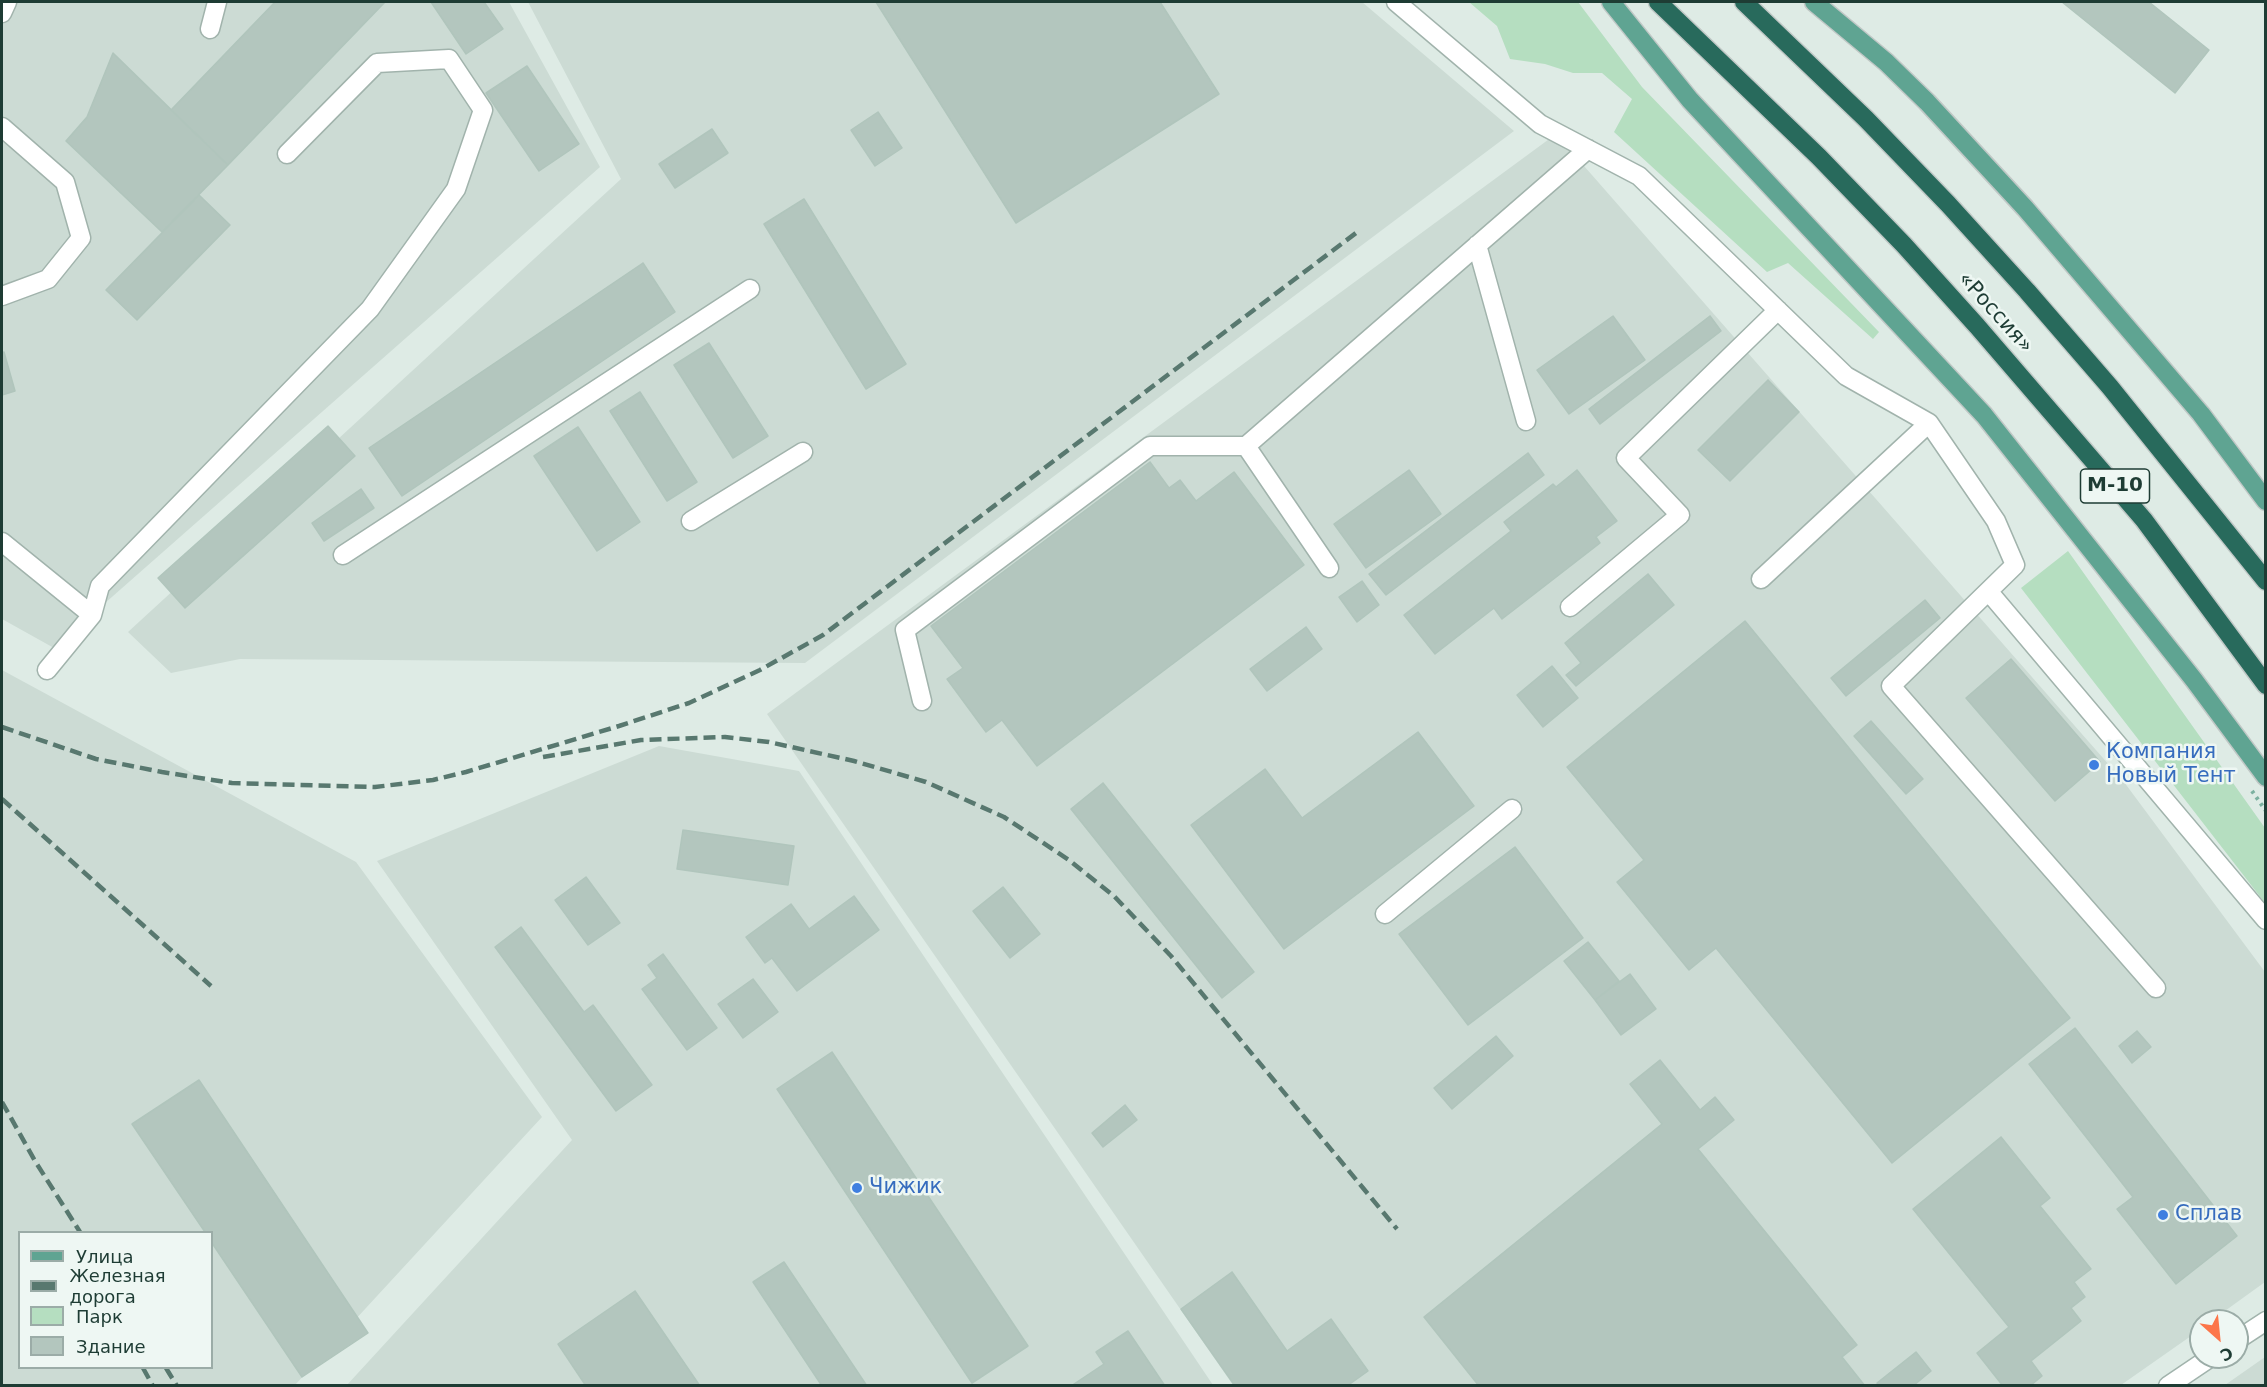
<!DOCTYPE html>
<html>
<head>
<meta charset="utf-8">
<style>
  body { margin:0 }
  #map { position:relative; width:2267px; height:1387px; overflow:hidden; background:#deebe5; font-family:"DejaVu Sans",sans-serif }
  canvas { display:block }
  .frame { position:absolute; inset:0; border:3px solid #1e3c34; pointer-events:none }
  .legend { position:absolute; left:18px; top:1231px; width:195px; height:138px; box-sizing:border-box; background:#eef7f3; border:2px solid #9baca7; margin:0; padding:8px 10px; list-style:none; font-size:18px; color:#1e3c34 }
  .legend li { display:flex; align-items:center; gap:12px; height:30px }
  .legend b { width:30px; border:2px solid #9baca7 }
  .north { position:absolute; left:2189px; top:1309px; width:60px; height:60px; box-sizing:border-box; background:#eef7f3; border:2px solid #9baca7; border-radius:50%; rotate:153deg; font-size:16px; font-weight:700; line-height:24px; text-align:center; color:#1e3c34 }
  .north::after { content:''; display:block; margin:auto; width:21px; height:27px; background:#fc764a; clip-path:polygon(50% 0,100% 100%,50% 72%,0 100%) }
</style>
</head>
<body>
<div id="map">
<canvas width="2267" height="1387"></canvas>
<div class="frame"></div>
<ul class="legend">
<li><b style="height:8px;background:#5fa492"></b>Улица</li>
<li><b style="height:8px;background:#58786f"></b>Железная дорога</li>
<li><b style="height:16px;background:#b5dec0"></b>Парк</li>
<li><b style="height:16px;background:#b3c6be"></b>Здание</li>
</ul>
<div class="north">С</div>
</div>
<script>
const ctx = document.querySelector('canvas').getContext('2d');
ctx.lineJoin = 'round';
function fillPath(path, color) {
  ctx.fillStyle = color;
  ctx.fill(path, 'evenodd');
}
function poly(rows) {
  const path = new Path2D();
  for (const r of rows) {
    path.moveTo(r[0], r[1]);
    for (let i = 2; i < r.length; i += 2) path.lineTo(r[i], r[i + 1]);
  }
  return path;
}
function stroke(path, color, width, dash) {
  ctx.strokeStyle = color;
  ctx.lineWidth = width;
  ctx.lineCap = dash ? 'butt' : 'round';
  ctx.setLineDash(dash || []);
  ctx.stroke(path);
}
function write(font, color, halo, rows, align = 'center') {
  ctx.font = font + ' "DejaVu Sans",sans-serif';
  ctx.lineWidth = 5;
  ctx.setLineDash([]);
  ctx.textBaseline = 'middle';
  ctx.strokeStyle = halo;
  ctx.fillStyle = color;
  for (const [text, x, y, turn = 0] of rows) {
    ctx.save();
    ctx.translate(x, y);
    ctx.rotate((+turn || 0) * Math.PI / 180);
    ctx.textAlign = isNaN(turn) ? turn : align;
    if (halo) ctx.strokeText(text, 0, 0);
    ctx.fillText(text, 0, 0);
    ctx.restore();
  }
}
fillPath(poly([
  [2,2,509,2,600,167,54,648,2,619],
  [528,2,1362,2,1514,131,805,663,240,659,171,673,128,632,621,179],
  [1556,134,2124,782,2265,972,2265,1282,2211,1321,2201,1321,2201,1329,2121,1385,1233,1385,767,714],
  [2,670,356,862,542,1117,295,1385,2,1385],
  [20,1232,212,1232,212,1368,20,1368],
  [659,746,799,771,1213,1385,346,1386,572,1140,377,861],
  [2265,1357,2265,1385,2225,1385]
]), '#ccdbd4');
fillPath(poly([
  [1469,2,1578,2,1642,87,1879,332,1873,339,1788,263,1767,272,1614,132,1632,99,1602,73,1573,73,1545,64,1510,59,1497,26],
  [2068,551,2265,828,2265,903,2021,588]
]), '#b5dec0');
const building = poly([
  [275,2,385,2,228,165,171,110,275,2],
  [431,2,484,2,503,29,466,54,431,2],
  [876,2,1160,2,1219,94,1016,223,876,2],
  [2062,2,2149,2,2209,50,2175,93,2062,2],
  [113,53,228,165,162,232,66,141,87,117,113,53],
  [527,66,579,144,539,171,486,93,527,66],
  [878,112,902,148,875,166,851,130,878,112],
  [712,129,728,153,675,188,659,164,712,129],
  [199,195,230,225,137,320,106,290,199,195],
  [804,199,906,364,866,389,764,224,804,199],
  [643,263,675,312,402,496,369,448,643,263],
  [1613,316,1645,360,1569,414,1537,370,1613,316],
  [1710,316,1721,331,1600,424,1589,409,1710,316],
  [709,343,768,436,733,458,674,365,709,343],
  [4,352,15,391,2,395,2,353,4,352],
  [1768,380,1799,412,1730,481,1698,450,1768,380],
  [640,392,697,482,667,501,610,411,640,392],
  [328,426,355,456,185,608,158,578,328,426],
  [578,427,640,522,597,551,534,456,578,427],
  [1528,453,1544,475,1386,595,1369,574,1528,453],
  [1150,462,1169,488,1180,480,1196,501,1234,472,1304,565,1037,766,1002,720,986,732,947,679,963,668,931,626,1150,462],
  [1409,470,1441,514,1366,568,1334,524,1409,470],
  [1577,470,1617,521,1596,537,1600,543,1502,619,1494,608,1435,654,1404,615,1511,531,1504,522,1553,484,1556,487,1577,470],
  [361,489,374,508,324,541,312,523,361,489],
  [1648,574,1674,605,1576,686,1566,675,1581,663,1565,643,1648,574],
  [1362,581,1379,605,1357,622,1339,597,1362,581],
  [1925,600,1940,618,1846,696,1831,678,1925,600],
  [1745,621,2070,1018,1892,1163,1716,948,1689,970,1617,882,1644,860,1567,767,1745,621],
  [1306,627,1322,649,1267,691,1250,669,1306,627],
  [2011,659,2100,762,2055,801,1966,698,2011,659],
  [1552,666,1578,698,1543,727,1517,695,1552,666],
  [1871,721,1923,779,1906,794,1854,736,1871,721],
  [1418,732,1474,806,1284,949,1191,825,1265,769,1302,818,1418,732],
  [1103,783,1254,972,1222,998,1071,809,1103,783],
  [683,830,794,846,788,885,677,869,683,830],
  [1515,847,1583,938,1468,1025,1399,934,1515,847],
  [586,877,620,923,588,945,555,900,586,877],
  [1003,887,1040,934,1010,958,973,911,1003,887],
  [854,896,879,930,797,991,772,958,765,963,746,937,791,904,809,929,854,896],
  [521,927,584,1012,593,1005,652,1085,616,1111,495,947,521,927],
  [1588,942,1619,981,1595,1000,1564,961,1588,942],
  [663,954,717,1028,687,1050,642,989,657,978,648,965,663,954],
  [1630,974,1656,1009,1621,1035,1595,1000,1630,974],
  [753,979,778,1012,743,1038,718,1004,753,979],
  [2075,1028,2237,1236,2176,1284,2117,1209,2133,1197,2029,1064,2075,1028],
  [2137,1031,2151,1047,2132,1063,2119,1046,2137,1031],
  [1496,1036,1513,1056,1452,1109,1434,1088,1496,1036],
  [832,1052,1028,1346,972,1383,777,1089,832,1052],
  [1660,1060,1700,1110,1715,1097,1734,1120,1698,1149,1857,1345,1842,1357,1865,1386,1479,1386,1424,1317,1662,1124,1630,1084,1660,1060],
  [199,1080,368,1333,302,1377,212,1243,212,1232,205,1232,132,1124,199,1080],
  [1125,1105,1137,1120,1103,1147,1092,1133,1125,1105],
  [2001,1137,2050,1198,2040,1206,2091,1269,2074,1282,2085,1297,2071,1308,2081,1321,2031,1361,2042,1376,2030,1386,2003,1386,1977,1353,2009,1327,1913,1209,2001,1137],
  [784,1262,867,1386,822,1386,753,1282,784,1262],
  [1232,1272,1287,1351,1331,1319,1368,1371,1347,1386,1235,1386,1181,1309,1232,1272],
  [635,1291,700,1386,586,1386,558,1344,635,1291],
  [1128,1331,1165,1386,1071,1386,1104,1364,1096,1352,1128,1331],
  [1916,1352,1931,1371,1913,1386,1879,1386,1877,1383,1916,1352]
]);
fillPath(building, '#b3c6be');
stroke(building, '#b0c5bc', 1.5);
const minor = poly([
  [1396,2,1540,124,1639,176,1846,376,1929,423,1996,521,2015,565,1891,686,2156,988],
  [2,13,7,2],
  [210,29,217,2],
  [2,127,65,182,81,238,48,279,2,296],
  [1477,245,1526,421],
  [691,521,803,452],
  [2,542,92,615],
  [343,555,750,289],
  [1329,568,1246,446,1588,149],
  [1761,579,1929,423],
  [1989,592,2266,920],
  [1570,607,1680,515,1626,458,1778,310],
  [47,670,92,615,100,586,370,309,456,189,483,110,449,59,377,63,287,154],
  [922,701,905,630,1150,446,1246,446],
  [1385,914,1512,809],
  [2237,1340,2266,1321],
  [2168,1386,2211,1357]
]);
const major = poly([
  [1611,2,1690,100,1984,415,2194,680,2266,777],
  [1814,2,1886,62,1927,102,2025,208,2201,414,2266,501]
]);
const highway = poly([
  [1658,2,1819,157,1904,245,1977,326,2144,520,2266,685],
  [1744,2,1866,119,1948,204,2027,291,2110,387,2266,581]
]);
stroke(minor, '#a1b3ac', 21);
stroke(major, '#c0c8c6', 21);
stroke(highway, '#c0c8c6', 21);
stroke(poly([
  [2252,791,2266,811]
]), '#7cb1a0', 4, [3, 4.5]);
stroke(minor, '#fff', 18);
stroke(major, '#5fa492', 18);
stroke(highway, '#286a5c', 18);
stroke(poly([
  [2,727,96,759,162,772,232,783,375,787,433,780,466,772,619,726,689,703,760,670,823,635,1356,233],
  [543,757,641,740,725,737,769,742,854,761,926,782,1004,817,1069,860,1114,896,1171,956,1397,1229],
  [2,799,211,986],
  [2,1102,35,1161,80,1232],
  [143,1368,153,1386],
  [166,1368,177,1386]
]), '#58786f', 4.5, [12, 6]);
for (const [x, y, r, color] of [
  [2094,765,6,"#3f7fe0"],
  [857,1188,6,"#3f7fe0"],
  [2163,1215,6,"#3f7fe0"]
]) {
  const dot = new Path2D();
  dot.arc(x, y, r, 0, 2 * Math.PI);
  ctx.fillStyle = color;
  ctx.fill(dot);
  stroke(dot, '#eef7f3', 2);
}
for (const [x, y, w] of [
  [2115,486,69]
]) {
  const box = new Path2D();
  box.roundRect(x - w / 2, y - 17, w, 34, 4.5);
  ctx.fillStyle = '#eef7f3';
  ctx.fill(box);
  stroke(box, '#1e3c34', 1.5);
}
write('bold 20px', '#1e3c34', null, [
  ["М-10",2115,486]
]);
write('21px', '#1e3c34', '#eef7f3', [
  ["«Россия»",1995,313,48]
]);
write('21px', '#366cbe', '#eef7f3', [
  ["Компания",2106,753],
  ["Новый Тент",2106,777],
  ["Чижик",869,1188],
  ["Сплав",2175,1215]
], 'left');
</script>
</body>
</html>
